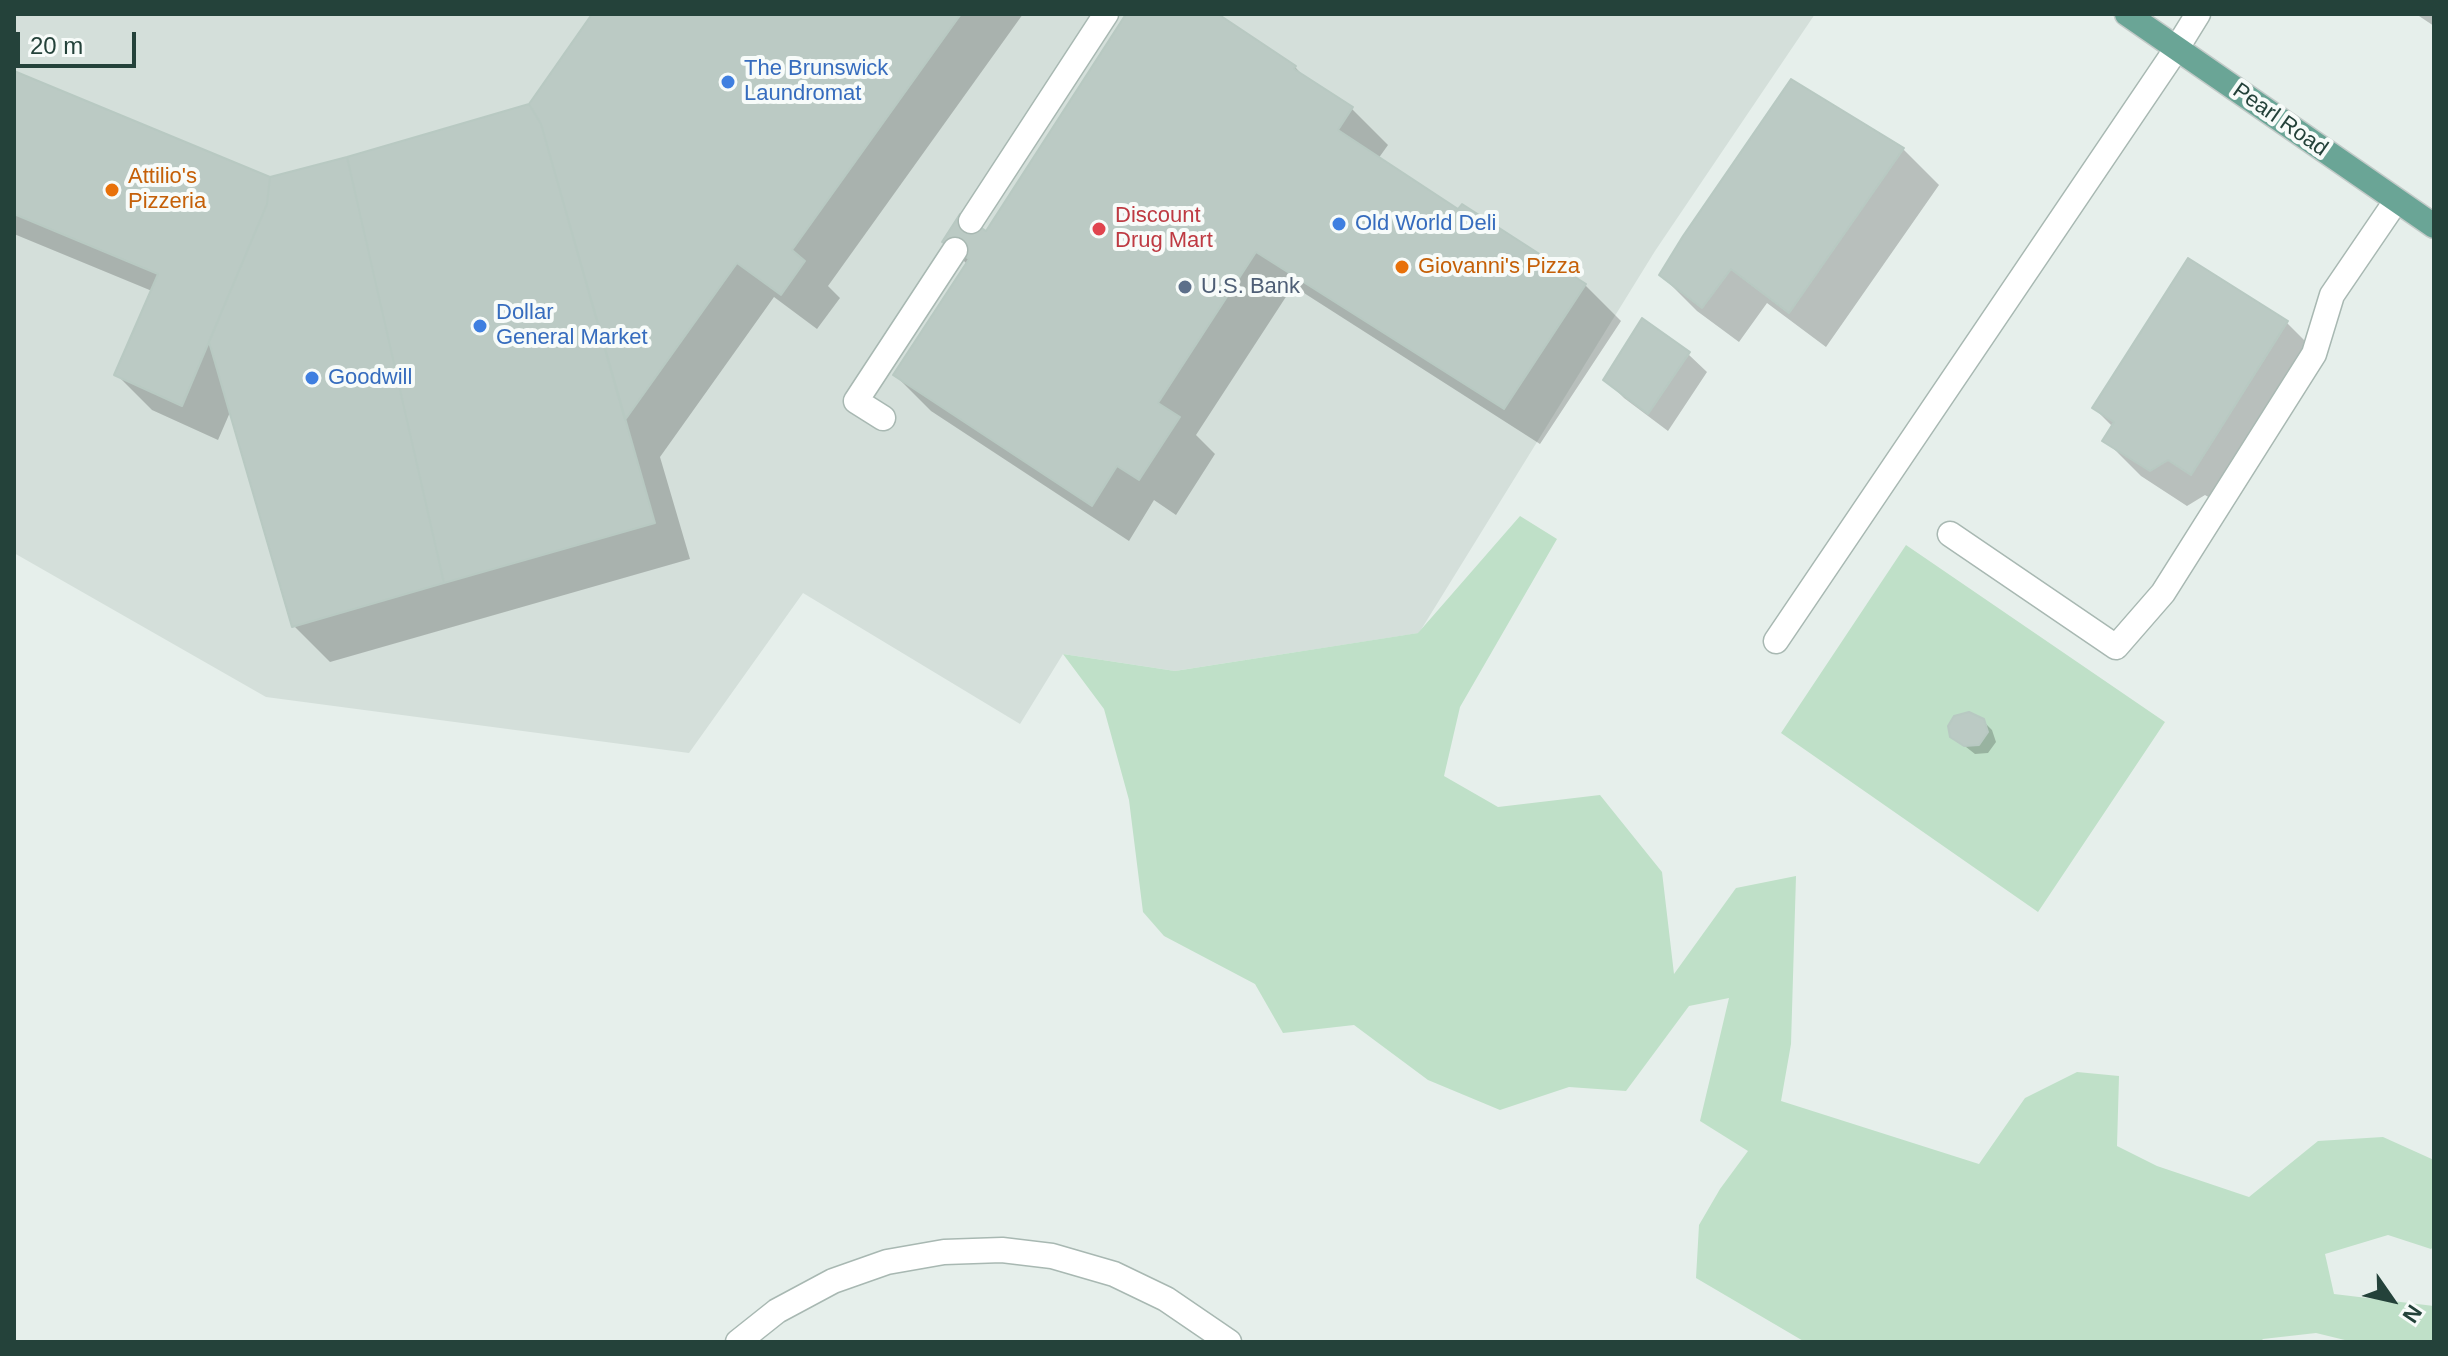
<!DOCTYPE html>
<html>
<head>
<meta charset="utf-8">
<style>
  body { margin:0 }
  #map { position:relative; width:2448px; height:1356px; overflow:hidden; background:#e6efeb; font-family:Helvetica,sans-serif }
  canvas { display:block }
  .frame { position:absolute; inset:0; border:16px solid #24423a; pointer-events:none }
  .north { position:absolute; left:2352px; top:1260px; width:80px; height:80px; -webkit-text-stroke:6px #f7fbf9; paint-order:stroke; rotate:124deg; font-size:22px; font-weight:700; line-height:32px; text-align:center; color:#24423a }
  .north::after { content:''; display:block; margin:auto; width:28px; height:36px; background:#24423a; clip-path:polygon(50% 0,100% 100%,50% 72%,0 100%) }
  .scale { position:absolute; left:16px; top:32px; width:120px; height:36px; box-sizing:border-box; border:4px solid #24423a; border-top:0; padding-left:10px; font-size:24px; line-height:28px; white-space:nowrap; color:#24423a; -webkit-text-stroke:6px #f7fbf9; paint-order:stroke }
</style>
</head>
<body>
<div id="map">
<canvas width="2448" height="1356"></canvas>
<div class="frame"></div>
<div class="north">N</div>
<div class="scale">20 m</div>
</div>
<script>
const ctx = document.querySelector('canvas').getContext('2d');
ctx.lineJoin = 'round';
function fillPath(path, color) {
  ctx.fillStyle = color;
  ctx.fill(path, 'evenodd');
}
function poly(rows) {
  const path = new Path2D();
  for (const r of rows) {
    path.moveTo(r[0], r[1]);
    for (let i = 2; i < r.length; i += 2) path.lineTo(r[i], r[i + 1]);
  }
  return path;
}
function stroke(path, color, width, dash) {
  ctx.strokeStyle = color;
  ctx.lineWidth = width;
  ctx.lineCap = dash ? 'butt' : 'round';
  ctx.setLineDash(dash || []);
  ctx.stroke(path);
}
function write(font, color, halo, rows, align = 'center') {
  ctx.font = font + ' Helvetica,sans-serif';
  ctx.lineWidth = 8;
  ctx.setLineDash([]);
  ctx.textBaseline = 'middle';
  ctx.strokeStyle = halo;
  ctx.fillStyle = color;
  for (const [text, x, y, turn = 0] of rows) {
    ctx.save();
    ctx.translate(x, y);
    ctx.rotate((+turn || 0) * Math.PI / 180);
    ctx.textAlign = isNaN(turn) ? turn : align;
    if (halo) ctx.strokeText(text, 0, 0);
    ctx.fillText(text, 0, 0);
    ctx.restore();
  }
}
fillPath(poly([
  [14,14,1815,14,1655,251,1419,633,1175,671,1063,654,1020,724,803,593,689,753,266,697,14,553]
]), '#d4dfda');
fillPath(poly([
  [1520,516,1557,539,1460,707,1444,776,1498,807,1600,795,1662,872,1674,974,1736,888,1796,876,1791,1044,1781,1101,1979,1164,2025,1098,2077,1072,2119,1076,2117,1146,2157,1166,2249,1197,2318,1141,2383,1137,2434,1160,2434,1246,2431,1249,2388,1235,2325,1254,2334,1294,2434,1306,2434,1342,2353,1342,2316,1333,2263,1339,2260,1342,1805,1342,1696,1278,1699,1225,1720,1189,1748,1151,1700,1121,1729,998,1689,1006,1626,1091,1569,1087,1500,1110,1428,1080,1354,1025,1283,1033,1255,984,1164,936,1143,912,1129,800,1104,709,1063,654,1175,671,1418,633],
  [1906,545,2165,722,2038,912,1781,733]
]), '#bfe0c8');
fillPath(poly([
  [595,14,1023,14,828,286,840,298,817,329,774,297,660,457,690,559,330,662,294,626,231,410,218,440,152,410,116,374,152,291,14,234,14,73,270,179,531,105],
  [1129,14,1211,14,1295,67,1308,81,1352,109,1388,145,1378,159,1458,212,1585,285,1621,321,1540,444,1293,286,1196,435,1215,454,1176,515,1154,500,1129,541,931,411,895,375,968,265,944,241,986,234],
  [2416,14,2434,14,2434,26],
  [1903,149,1939,185,1826,347,1767,303,1739,342,1697,311,1661,275],
  [2188,261,2287,323,2323,359,2228,509,2205,495,2187,506,2141,476,2105,440,2113,427,2094,408],
  [1688,354,1707,372,1668,431,1624,398,1605,379],
  [1983,721,1992,730,1996,742,1988,753,1975,754,1952,736]
]), '#0003');
const building = poly([
  [592,14,961,14,792,250,805,261,781,295,737,263,625,420,541,124,529,104,592,14],
  [1126,14,1218,14,1296,66,1294,69,1353,107,1338,130,1458,209,1462,204,1586,284,1504,409,1256,252,1158,403,1180,417,1139,480,1117,466,1092,506,893,375,969,259,942,242,960,214,986,231,1126,14],
  [14,71,270,177,267,204,182,406,114,375,158,274,14,214,14,71],
  [1791,79,1904,148,1789,313,1731,269,1702,308,1659,275,1683,236,1791,79],
  [529,104,541,124,655,523,444,583,347,157,529,104],
  [347,157,444,583,292,627,209,342,267,204,270,177,347,157],
  [2188,258,2288,321,2191,475,2168,460,2150,471,2102,441,2114,422,2092,408,2188,258],
  [1642,318,1690,352,1648,414,1603,380,1642,318],
  [1969,712,1984,719,1988,732,1979,745,1964,746,1950,737,1948,726,1954,716,1969,712]
]);
fillPath(building, '#bbcac4');
stroke(building, '#b8c9c2', 2);
const lane = poly([
  [971,221,1106,14],
  [883,418,856,401,955,250],
  [1950,534,2116,647,2163,593,2314,354,2332,295,2396,201],
  [1776,641,2177,48,2198,14]
]);
const street = poly([
  [738,1342,777,1311,833,1281,887,1262,944,1252,1002,1250,1052,1256,1114,1274,1166,1299,1229,1342]
]);
const primary = poly([
  [2127,14,2434,226]
]);
stroke(lane, '#a8b8b2', 27);
stroke(street, '#a8b8b2', 27);
stroke(primary, '#c2cac8', 27);
stroke(lane, '#fff', 24);
stroke(street, '#fff', 24);
stroke(primary, '#6aa596', 24);
for (const [x, y, r, color] of [
  [728,82,8,"#3f7fe0"],
  [112,190,8,"#e8710a"],
  [1339,224,8,"#3f7fe0"],
  [1099,229,8,"#e0444e"],
  [1402,267,8,"#e8710a"],
  [1185,287,8,"#5c6f8a"],
  [480,326,8,"#3f7fe0"],
  [312,378,8,"#3f7fe0"]
]) {
  const dot = new Path2D();
  dot.arc(x, y, r, 0, 2 * Math.PI);
  ctx.fillStyle = color;
  ctx.fill(dot);
  stroke(dot, '#f7fbf9', 3);
}
write('22px', '#366cbe', '#f7fbf9', [
  ["The Brunswick",744,69],
  ["Laundromat",744,94],
  ["Old World Deli",1355,224],
  ["Dollar",496,313],
  ["General Market",496,338],
  ["Goodwill",328,378]
], 'left');
write('22px', '#24423a', '#f7fbf9', [
  ["Pearl Road",2280,120,35]
]);
write('22px', '#c56008', '#f7fbf9', [
  ["Attilio's",128,177],
  ["Pizzeria",128,202],
  ["Giovanni's Pizza",1418,267]
], 'left');
write('22px', '#be3a42', '#f7fbf9', [
  ["Discount",1115,216],
  ["Drug Mart",1115,241]
], 'left');
write('22px', '#4e5e75', '#f7fbf9', [
  ["U.S. Bank",1201,287]
], 'left');
</script>
</body>
</html>
